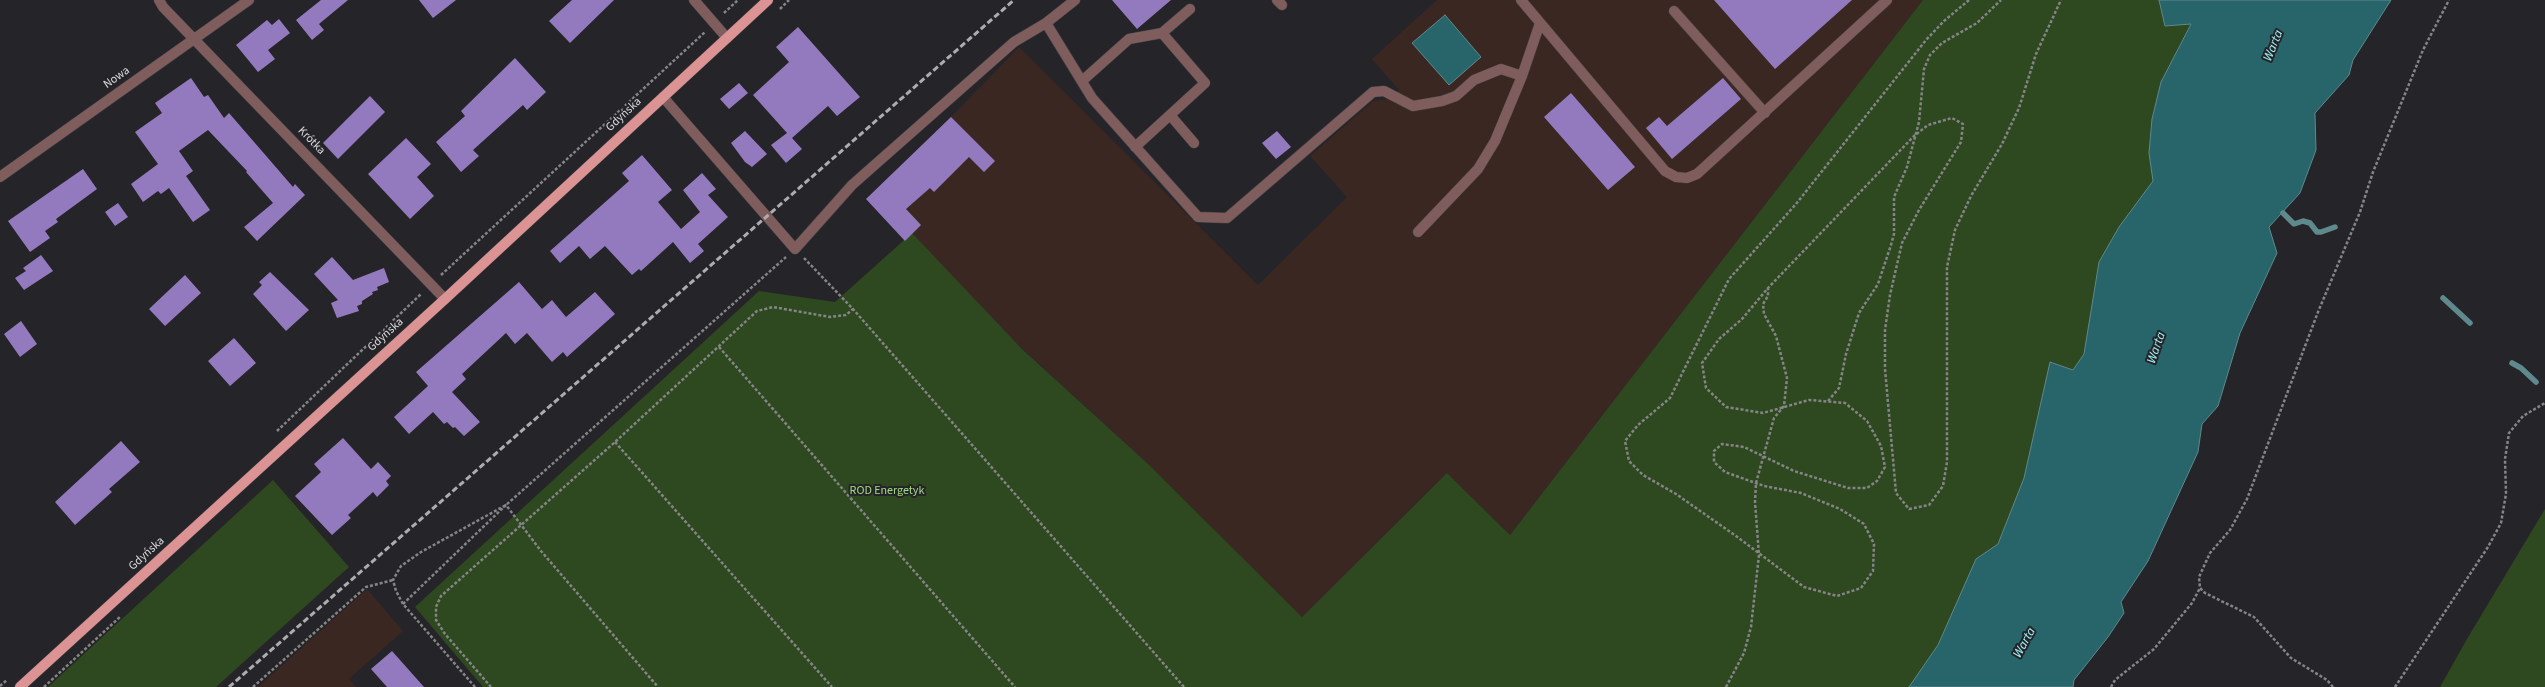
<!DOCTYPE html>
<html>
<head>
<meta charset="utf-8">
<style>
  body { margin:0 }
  canvas { display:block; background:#252428 }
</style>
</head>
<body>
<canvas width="2545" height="687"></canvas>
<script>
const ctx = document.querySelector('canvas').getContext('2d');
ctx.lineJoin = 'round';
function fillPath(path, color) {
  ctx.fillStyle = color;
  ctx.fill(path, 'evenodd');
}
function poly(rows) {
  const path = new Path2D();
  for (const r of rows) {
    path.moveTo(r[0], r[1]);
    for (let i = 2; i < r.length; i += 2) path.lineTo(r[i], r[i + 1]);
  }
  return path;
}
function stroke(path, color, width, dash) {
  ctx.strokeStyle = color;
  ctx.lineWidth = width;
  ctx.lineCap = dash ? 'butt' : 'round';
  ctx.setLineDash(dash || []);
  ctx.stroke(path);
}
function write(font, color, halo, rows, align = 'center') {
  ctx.font = font + ' "Source Sans 3",sans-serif';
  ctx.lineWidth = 4;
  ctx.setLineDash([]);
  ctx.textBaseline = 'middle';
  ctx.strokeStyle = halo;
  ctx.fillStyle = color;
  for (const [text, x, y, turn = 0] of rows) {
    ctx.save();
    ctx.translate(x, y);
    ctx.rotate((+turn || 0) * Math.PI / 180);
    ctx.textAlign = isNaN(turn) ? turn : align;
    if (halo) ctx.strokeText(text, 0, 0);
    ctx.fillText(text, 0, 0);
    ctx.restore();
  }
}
fillPath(poly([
  [1437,0,1923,0,1510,535,1447,473,1302,617,1147,463,905,241,866,199,951,117,1019,47,1258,285,1347,197,1310,156,1373,101,1388,99,1399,90,1372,59],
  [367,589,403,631,349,679,356,687,258,687]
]), '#3a2722');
fillPath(poly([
  [1923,0,2159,0,2165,26,2191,23,2161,82,2152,119,2149,153,2153,181,2119,227,2099,262,2084,354,2073,370,2051,362,2024,478,1998,544,1976,559,1938,645,1909,687,483,687,415,607,759,291,835,302,912,233,1021,348,1147,463,1302,617,1447,473,1510,535],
  [273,480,349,567,216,687,48,687],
  [2545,509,2545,687,2440,687,2467,639]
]), '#2e481f');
const water = poly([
  [2159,0,2391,0,2353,60,2349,75,2315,113,2316,150,2300,193,2269,227,2277,253,2240,333,2218,406,2202,424,2198,452,2148,561,2121,602,2124,613,2108,637,2074,680,2073,687,1909,687,1938,645,1976,559,1998,544,2024,478,2050,362,2073,370,2084,354,2099,262,2119,227,2153,181,2149,153,2152,119,2161,82,2191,24,2165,26,2159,0],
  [1445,15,1481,57,1449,85,1412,43,1445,15]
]);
fillPath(water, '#28656a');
stroke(water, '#5e898d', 1);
stroke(poly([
  [2283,213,2294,224,2303,221,2310,223,2317,232,2321,232,2335,227],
  [2443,298,2470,323],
  [2512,363,2521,368,2536,382]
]), '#5e898d', 5.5);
fillPath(poly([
  [321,0,348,0,319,24,324,30,312,40,296,20],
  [419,0,456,0,433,18],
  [572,0,614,0,570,43,549,21],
  [1112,0,1171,0,1137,29],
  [1714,0,1852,0,1775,69],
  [279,19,290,33,268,50,275,59,258,72,236,45,267,20,272,25],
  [798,27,860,97,837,116,828,106,792,138,802,149,786,163,771,145,787,133,753,95,789,62,776,47],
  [515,58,546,92,527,110,523,105,473,150,479,156,461,172,436,142,465,116,461,111],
  [191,78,204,97,208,95,224,118,229,113,293,187,295,184,305,195,257,241,244,227,273,203,246,172,247,171,208,130,179,151,193,171,186,176,210,210,193,222,169,188,161,194,158,191,143,202,131,184,158,164,135,132,162,113,155,103],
  [1723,78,1741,99,1672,159,1646,128,1659,117,1667,126],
  [739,83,748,93,729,109,720,99],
  [1571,93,1635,167,1608,190,1544,117],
  [370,96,385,112,338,159,323,143],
  [951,117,995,161,984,172,969,157,934,192,930,188,906,209,921,225,905,241,866,199],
  [745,131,767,154,752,167,745,162,731,143],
  [1277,131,1291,147,1276,159,1262,143],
  [406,138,431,164,417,177,434,196,410,219,368,174],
  [642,155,672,190,658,202,681,229,700,212,683,190,702,173,716,189,708,195,728,217,698,244,704,251,690,263,673,242,641,271,639,269,632,275,605,246,590,259,579,246,560,263,550,251,629,181,622,173],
  [83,169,97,189,56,219,58,222,45,231,50,238,30,252,8,221],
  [118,203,128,217,115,226,105,212],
  [41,255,53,271,24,290,15,278,26,271,23,268],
  [332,257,353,280,384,268,389,282,377,287,378,290,372,292,373,294,362,301,362,304,357,306,359,311,337,318,331,303,338,300,314,274],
  [270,272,309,310,286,331,253,294,262,285,259,282],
  [185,275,201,293,165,326,149,309],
  [519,282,542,309,552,300,566,317,595,292,615,314,567,357,563,352,552,362,527,333,515,344,506,333,462,374,466,379,452,392,480,422,464,436,455,427,453,428,447,422,444,424,433,412,409,434,394,417,428,386,416,372],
  [21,321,37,344,20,357,4,334],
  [234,338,256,363,230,386,208,361],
  [343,438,371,469,378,462,391,476,386,481,389,485,377,497,373,492,348,515,351,518,332,535,295,496,321,472,314,464],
  [121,441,140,462,109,489,112,492,75,525,55,502],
  [392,651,424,687,387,687,371,669]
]), '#937abe');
const minor = poly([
  [159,0,163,7,445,299],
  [694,0,727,38],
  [1277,0,1282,5],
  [1521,0,1665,171,1676,177,1687,178,1697,174,1887,0],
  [1674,11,1765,113],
  [1046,23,1092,98,1198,217,1227,218,1373,92,1384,91,1413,106,1442,101,1456,96,1474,80,1501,69,1522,76],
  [1082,81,1129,39,1162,33,1190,9],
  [663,97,795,249,852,185,1014,42,1046,23,1075,0],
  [1170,115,1194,143],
  [1135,147,1205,83,1162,33],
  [0,177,249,0],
  [1418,232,1478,169,1495,141,1522,76,1540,23]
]);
const major = poly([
  [20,687,445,299,768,0]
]);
stroke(minor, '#424145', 11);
stroke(major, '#424145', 11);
stroke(poly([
  [1969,0,1944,21,1926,40,1796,204,1729,279,1670,398,1638,425,1625,441,1629,461,1643,475,1676,494,1736,536,1804,587,1837,596,1861,588,1873,571,1874,544,1864,524,1840,509,1801,493,1764,486,1725,472,1714,462,1714,451,1722,444,1744,447,1794,471,1848,488,1867,488,1877,481,1885,467,1881,446,1867,421,1845,403,1809,400,1763,413,1726,407,1706,388,1702,363,1719,339,1742,319,1768,288,1914,136,1928,125,1952,118,1963,124,1961,142,1919,210,1902,243,1890,295,1885,330,1885,369,1896,493,1909,509,1929,505,1943,486,1947,462,1947,267,1955,230,1971,196,2002,144,2019,108,2036,54,2061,0],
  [780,9,789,0],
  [724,13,738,0],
  [804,258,853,309,1184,687],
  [441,275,705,32],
  [719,347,1015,687],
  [1828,401,1839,388,1846,354,1859,313,1878,284,1891,245,1894,234,1894,197,1907,167,1919,122,1924,69,1930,55,1942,43,1977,23,2001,0],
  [277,431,421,294],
  [615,442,832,687],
  [403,604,506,505,541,551,658,687],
  [0,686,7,680],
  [44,687,121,616],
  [253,687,366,587,393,580],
  [475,687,403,604,396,591,393,580,401,566,421,552,506,505,786,257],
  [491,687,445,634,436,620,436,607,441,596,615,442,757,311,773,307,830,317,846,315,853,309],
  [1726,687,1744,653,1751,627,1759,555,1755,502,1756,483,1774,418,1784,406,1787,378,1776,336,1764,314,1763,304,1768,296,1768,288],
  [2111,687,2115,680,2154,649,2192,603,2200,588],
  [2333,687,2327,680,2291,658,2254,617,2205,593,2200,588,2199,577,2210,553,2230,530,2247,499,2318,312,2360,212,2373,172,2423,50,2449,0],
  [2395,687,2488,547,2501,523,2506,494,2505,459,2509,433,2523,416,2545,403]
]), '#858587', 2.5, [3, 2]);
stroke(minor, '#805d5d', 10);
stroke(major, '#dc9394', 10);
stroke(poly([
  [229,687,1014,0]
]), '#adacaf', 3, [6, 3]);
write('12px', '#dcdcde', '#252428', [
  ["Nowa",117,78,-35],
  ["Gdyńska",624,115,-43],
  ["Krótka",311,141,46],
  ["Gdyńska",386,335,-42],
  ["Gdyńska",147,554,-42]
]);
write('12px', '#a1db81', '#252428', [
  ["ROD Energetyk",887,491]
]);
write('italic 13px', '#a2f4fc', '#252428', [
  ["Warta",2274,46,-68],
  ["Warta",2157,348,-71],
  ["Warta",2025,643,-61]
]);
</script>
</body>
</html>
